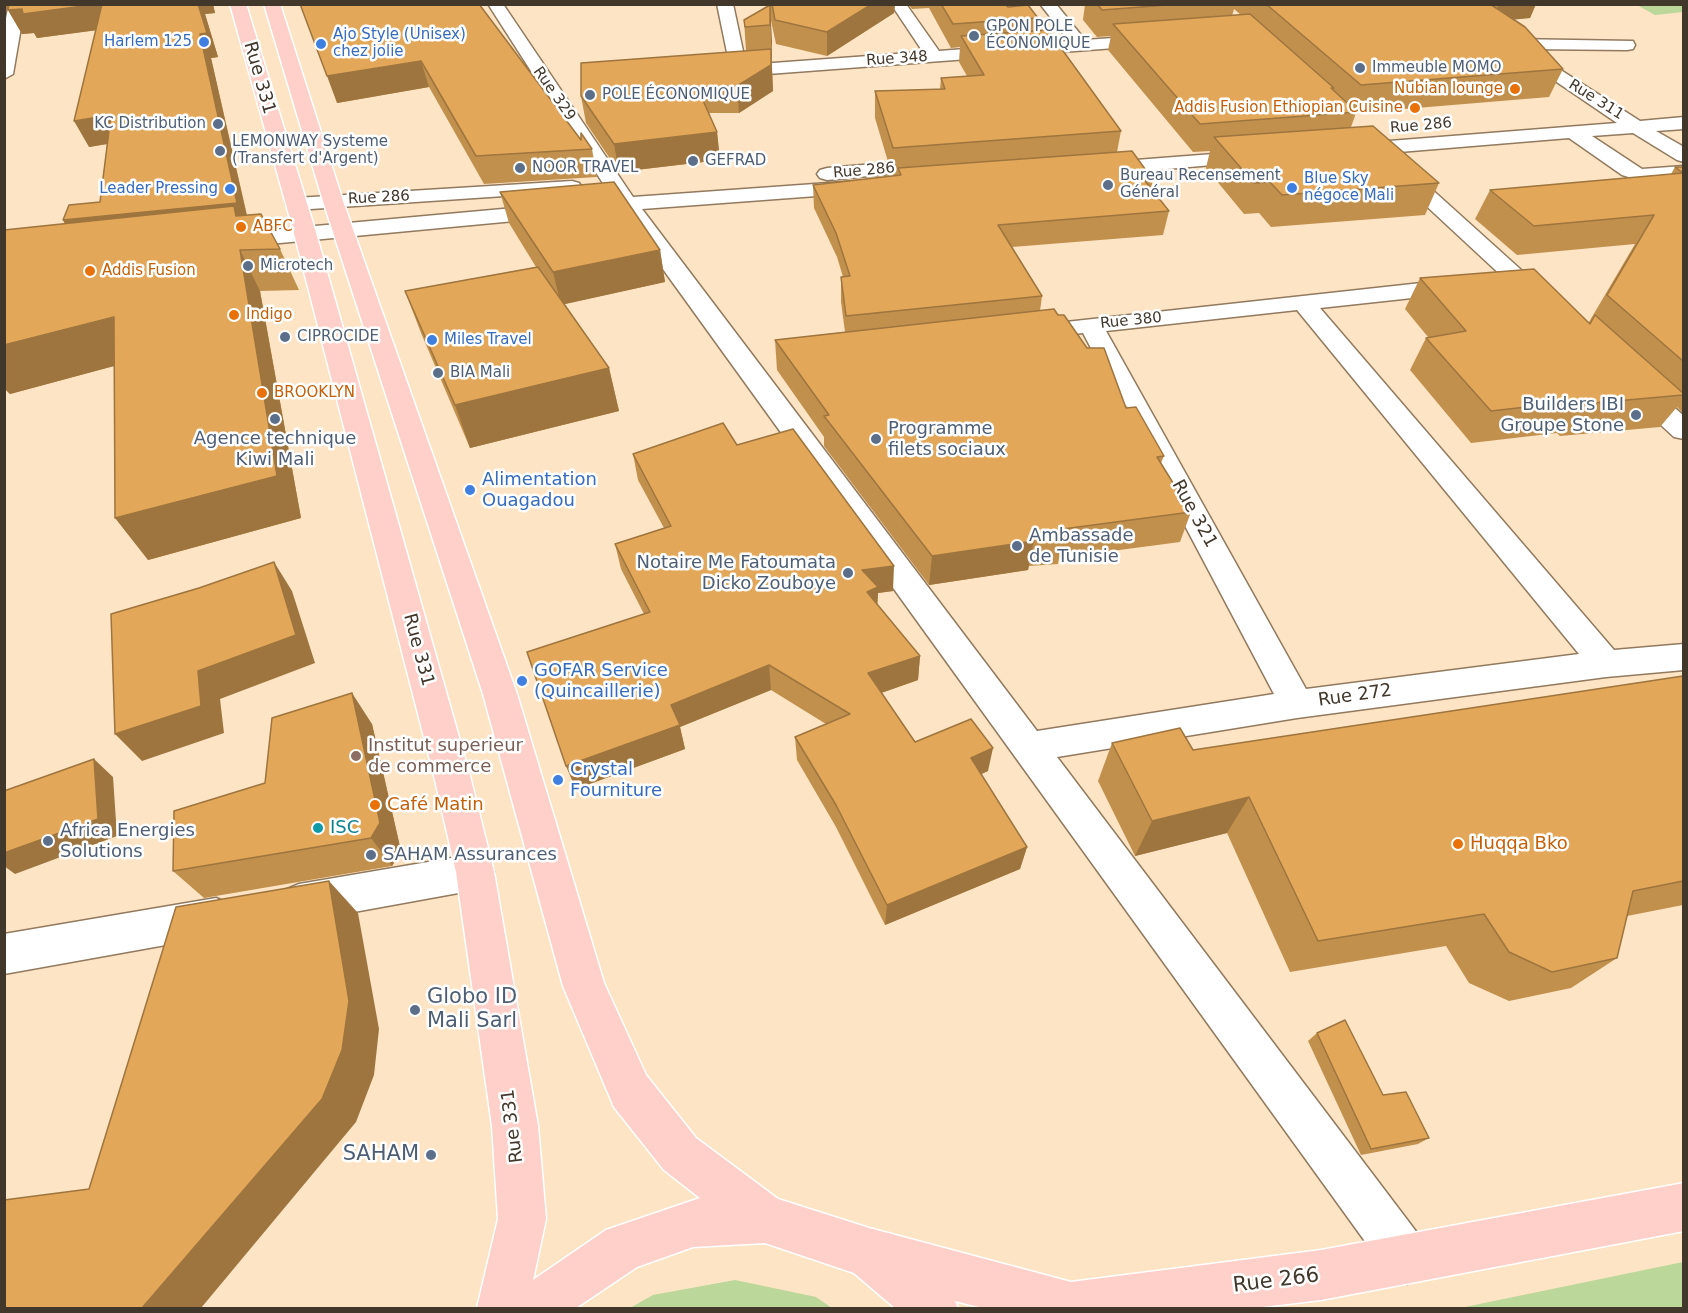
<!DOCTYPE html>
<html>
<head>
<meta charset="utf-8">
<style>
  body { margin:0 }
  #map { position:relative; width:1688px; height:1313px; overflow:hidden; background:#fde4c5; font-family:"DejaVu Sans",sans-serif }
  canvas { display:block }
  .frame { position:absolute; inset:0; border:6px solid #41372b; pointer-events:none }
</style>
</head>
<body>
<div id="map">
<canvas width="1688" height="1313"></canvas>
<div class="frame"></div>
</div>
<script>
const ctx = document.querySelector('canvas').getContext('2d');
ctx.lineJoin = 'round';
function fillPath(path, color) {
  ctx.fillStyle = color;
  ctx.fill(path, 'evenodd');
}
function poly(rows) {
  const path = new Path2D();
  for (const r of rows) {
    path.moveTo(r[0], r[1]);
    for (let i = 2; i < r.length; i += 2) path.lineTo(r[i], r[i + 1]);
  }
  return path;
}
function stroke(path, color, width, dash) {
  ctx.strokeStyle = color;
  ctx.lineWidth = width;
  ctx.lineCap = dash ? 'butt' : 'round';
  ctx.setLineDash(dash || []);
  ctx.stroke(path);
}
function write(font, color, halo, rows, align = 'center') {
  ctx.font = font + ' "DejaVu Sans",sans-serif';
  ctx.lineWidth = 5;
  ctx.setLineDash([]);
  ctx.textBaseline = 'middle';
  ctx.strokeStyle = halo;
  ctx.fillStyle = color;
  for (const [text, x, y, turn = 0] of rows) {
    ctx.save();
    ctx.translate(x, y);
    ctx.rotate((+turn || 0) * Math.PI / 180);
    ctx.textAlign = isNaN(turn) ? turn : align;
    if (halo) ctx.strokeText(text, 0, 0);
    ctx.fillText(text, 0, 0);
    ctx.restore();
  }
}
fillPath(poly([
  [1637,5,1683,5,1683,12,1655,15],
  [1683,1262,1683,1308,1460,1308],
  [735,1280,816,1297,832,1308,630,1308,653,1295]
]), '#bbd799');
const minor = poly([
  [9,4,25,4,13,74,4,79,4,28,9,4],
  [488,4,503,4,633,197,857,181,864,183,867,187,864,191,857,193,642,209,1037,731,1274,694,1083,333,1029,339,1020,337,1017,332,1020,327,1458,279,1466,281,1470,286,1466,291,1458,293,1320,308,1614,650,1684,644,1684,670,1606,677,1297,718,1057,757,1424,1242,1432,1259,1424,1276,1407,1284,1390,1276,621,211,227,248,219,246,216,241,219,236,227,234,613,199,488,4],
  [1297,310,1579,654,1306,689,1106,331,1297,310],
  [717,4,733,4,746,65,923,52,891,4,906,4,939,51,1069,41,1040,4,1056,4,1085,40,1155,35,1163,40,1155,45,728,77,722,76,719,72,722,68,730,67,717,4],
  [1442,4,1460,4,1513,39,1633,41,1635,45,1633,49,1627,50,1528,49,1640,121,1684,117,1684,129,1656,131,1684,147,1684,162,1677,160,1633,133,1592,136,1642,169,1684,166,1684,178,1641,181,1622,175,1569,138,1351,156,1344,154,1341,150,1344,146,1351,144,1617,123,1442,4],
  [1252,151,1259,153,1262,157,1259,161,1097,175,1090,173,1087,169,1090,165,1097,163,1252,151],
  [934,159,941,161,944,165,941,169,827,180,820,178,817,174,820,170,827,168,934,159],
  [1400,165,1407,167,1549,295,1553,300,1549,305,1541,307,1533,305,1393,175,1390,171,1393,167,1400,165],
  [572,181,579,183,582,187,579,191,296,210,289,208,286,204,289,200,296,198,572,181],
  [1636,380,1645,382,1684,416,1684,439,1674,437,1627,394,1623,388,1627,382,1636,380],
  [475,854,489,859,494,872,489,885,475,890,299,922,285,916,279,903,285,890,299,884,475,854],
  [216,898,230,904,236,917,230,930,216,936,4,974,4,934,216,898]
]);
const major = poly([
  [230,4,246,4,316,233,470,776,494,872,538,1126,546,1219,533,1280,606,1230,700,1198,664,1170,614,1107,563,986,483,694,323,201,264,4,280,4,343,201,517,694,604,983,646,1075,696,1138,778,1199,869,1228,1071,1282,1321,1250,1684,1183,1684,1231,1321,1300,1254,1308,983,1308,955,1301,958,1308,895,1308,854,1273,765,1243,693,1247,637,1267,576,1308,477,1308,498,1219,492,1126,456,872,434,776,294,233,230,4]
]);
stroke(minor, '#917a5e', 3);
stroke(major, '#fff', 3);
fillPath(minor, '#fff');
fillPath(major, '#fed0c9');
fillPath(poly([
  [9,4,213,4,215,13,205,14,218,57,211,58,247,215,280,249,299,290,260,291,301,518,148,560,114,366,10,394,4,388,4,230,65,224,63,220,100,202,107,144,89,147,96,30,37,38,34,33,22,34,8,10],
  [479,4,581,140,592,149,597,177,484,184,429,87,337,103],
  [768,4,895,4,894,13,827,56,776,44,770,16,773,91,739,113,709,113,717,132,720,160,619,172,586,123,581,96,746,51,744,20,769,6],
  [908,4,1005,4,1008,7,1038,18,1036,31,1121,131,1117,152,1153,180,1151,188,1169,211,1163,235,1012,247,1042,296,1040,311,1058,315,1164,456,1161,463,1191,512,1180,542,1059,558,1058,564,1029,566,1028,570,929,585,824,446,824,437,777,370,775,340,845,332,841,302,841,277,843,277,837,257,814,208,813,185,898,175,892,175,875,118,875,91,940,89,941,78,967,76,959,62,960,47,951,48,929,8,912,9],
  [1085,4,1536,4,1530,18,1513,19,1563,69,1549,97,1356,113,1351,127,1439,183,1425,215,1271,227,1259,213,1244,214,1206,168,1210,151,1193,152,1108,50,1111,36,1097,37,1083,20],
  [1234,9,1241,15,1232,16],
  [1675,167,1683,167,1683,413,1677,407,1660,427,1560,436,1557,433,1471,443,1410,370,1426,338,1428,337,1405,309,1420,278,1589,322,1635,244,1517,255,1475,219,1490,190,1671,174],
  [500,192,660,250,665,282,564,304,609,368,619,411,470,448,421,333,405,291,536,267,509,223],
  [737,445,893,591,878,593,877,605,920,656,918,680,881,693,915,742,988,771,981,774,1027,847,1020,869,885,925,836,827,797,760,795,737,826,724,771,690,680,727,685,749,576,789,566,766,644,614,621,569,615,544,664,528,638,480,633,454],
  [1683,676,1683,905,1627,916,1617,958,1571,988,1509,1001,1469,983,1446,946,1290,972,1227,833,1135,856,1098,781,1112,743,1193,750],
  [372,724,401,851,392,866,204,898,173,871,265,783],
  [1317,1033,1383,1095,1429,1138,1418,1144,1361,1155,1308,1041]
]), '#c2904d');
fillPath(poly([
  [4,4,8,4,4,23],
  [102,4,114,28,37,38,34,33,22,34,8,10],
  [198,4,213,4,215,13,205,14,218,57,211,58,250,230,80,248,63,220,237,203,200,34],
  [872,4,895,4,894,13,827,56,827,32],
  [1499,4,1536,4,1530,18,1491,22],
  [770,5,772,40,772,61,770,25],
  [771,49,773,91,739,113,737,86],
  [421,61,429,87,337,103,327,76],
  [111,115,125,141,89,147,74,121],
  [717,132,720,160,619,172,614,144],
  [240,250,260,291,301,518,148,560,115,518],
  [660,250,665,282,561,305,553,272],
  [114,317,140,359,10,394,4,388,4,345],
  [609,368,619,411,470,448,455,405],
  [1034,541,1028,570,929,585,932,556],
  [274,562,292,591,315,663,220,699,224,733,142,761,115,734,198,671],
  [894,566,893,591,878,593,877,612,866,618,862,570],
  [920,656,918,680,867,698,868,673],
  [769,665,771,690,680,727,685,749,576,789,566,766,671,705],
  [352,693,372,724,401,851,392,866,371,838],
  [993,748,988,771,966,781,971,758],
  [94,759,113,777,117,836,15,874,4,866,4,850],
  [1249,797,1227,833,1135,856,1152,821],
  [1027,847,1020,869,885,925,887,905],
  [329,881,358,913,379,1029,374,1075,356,1122,201,1308,142,1308]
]), '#9e753e');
const building = poly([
  [9,4,98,4,23,14,22,9,8,10,9,4],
  [102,4,198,4,207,33,200,34,237,203,63,220,69,205,100,202,111,115,74,121,102,4],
  [300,4,479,4,581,140,581,133,592,149,476,156,421,61,327,76,300,4],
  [772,4,872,4,827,32,775,20,772,4],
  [941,4,1005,4,1008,7,1028,5,1038,18,953,24,941,4],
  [1097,4,1180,4,1102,10,1097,4],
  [1266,4,1490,4,1525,27,1563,69,1361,85,1266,4],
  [770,5,770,25,745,27,744,20,770,5],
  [1250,14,1334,88,1331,88,1357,112,1200,124,1113,24,1250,14],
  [1048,30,1121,131,893,148,875,91,945,89,941,78,984,75,961,36,1048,30],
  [771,49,771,65,737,86,697,87,717,132,614,144,581,96,581,63,771,49],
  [1373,126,1439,183,1282,195,1270,182,1254,183,1214,137,1373,126],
  [1132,151,1153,180,1145,181,1169,211,998,225,1042,296,846,316,841,277,850,276,836,233,813,185,901,175,898,168,1132,151],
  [1675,167,1683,167,1683,173,1675,167],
  [1683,173,1683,361,1607,295,1654,215,1534,226,1490,190,1683,173],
  [614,182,660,250,553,272,500,192,614,182],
  [234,206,236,216,261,214,280,249,240,250,277,476,115,518,114,317,4,345,4,230,234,206],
  [538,267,609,368,455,405,405,291,538,267],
  [1534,269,1590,324,1595,315,1683,393,1683,395,1582,404,1579,401,1491,411,1426,338,1466,331,1420,278,1534,269],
  [1054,309,1058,315,1064,315,1087,348,1104,348,1126,408,1136,407,1164,456,1157,457,1191,512,1063,529,1065,534,1032,537,1034,541,932,556,824,416,829,415,775,340,1054,309],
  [723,423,737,445,793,429,894,566,862,570,878,587,867,592,920,656,868,673,915,742,971,719,993,748,971,758,1027,847,887,905,836,805,795,737,850,714,769,665,671,705,680,725,566,766,527,652,650,612,615,544,671,526,633,454,723,423],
  [274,562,296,635,198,671,201,706,115,734,111,614,199,588,274,562],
  [1683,676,1683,881,1633,891,1617,958,1552,972,1509,952,1484,914,1318,941,1249,797,1152,821,1112,743,1180,728,1193,750,1683,676],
  [352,693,380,823,371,838,173,871,174,811,265,783,272,718,352,693],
  [94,759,98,819,4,853,4,791,94,759],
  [329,881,349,1001,342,1050,322,1099,142,1308,4,1308,4,1200,89,1189,176,907,329,881],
  [1345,1020,1383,1095,1406,1092,1429,1138,1371,1149,1317,1033,1345,1020]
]);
fillPath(building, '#e2a759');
stroke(building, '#9e753e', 1.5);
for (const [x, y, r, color] of [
  [974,36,6,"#5c6f8a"],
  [204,42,6,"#3f7fe0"],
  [321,44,6,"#3f7fe0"],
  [1360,68,6,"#5c6f8a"],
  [1515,89,6,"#e8710a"],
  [590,95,6,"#5c6f8a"],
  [1415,108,6,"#e8710a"],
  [218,124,6,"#5c6f8a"],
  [220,151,6,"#5c6f8a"],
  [693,161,6,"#5c6f8a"],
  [520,168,6,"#5c6f8a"],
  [1108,185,6,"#5c6f8a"],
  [1292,188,6,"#3f7fe0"],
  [230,189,6,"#3f7fe0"],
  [241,227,6,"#e8710a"],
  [248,266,6,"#5c6f8a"],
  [90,271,6,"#e8710a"],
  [234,315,6,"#e8710a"],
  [285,337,6,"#5c6f8a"],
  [432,340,6,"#3f7fe0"],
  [438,373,6,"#5c6f8a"],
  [262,393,6,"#e8710a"],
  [1636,415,6,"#5c6f8a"],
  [275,419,6,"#5c6f8a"],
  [876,439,6,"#5c6f8a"],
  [470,490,6,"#3f7fe0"],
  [1017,546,6,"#5c6f8a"],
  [848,573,6,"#5c6f8a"],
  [522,681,6,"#3f7fe0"],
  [356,756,6,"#8d6e63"],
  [558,780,6,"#3f7fe0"],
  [375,805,6,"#e8710a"],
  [318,828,6,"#0f9aa8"],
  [48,841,6,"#5c6f8a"],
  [1458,844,6,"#e8710a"],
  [371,855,6,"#5c6f8a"],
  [415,1010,6,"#5c6f8a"],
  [431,1155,6,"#5c6f8a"]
]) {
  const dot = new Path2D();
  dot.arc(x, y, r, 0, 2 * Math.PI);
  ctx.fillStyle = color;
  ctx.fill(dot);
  stroke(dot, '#fff', 2);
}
write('15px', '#4e5e75', '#fff', [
  ["GPON POLE",986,27],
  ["ÉCONOMIQUE",986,44],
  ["Immeuble MOMO",1372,68],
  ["POLE ÉCONOMIQUE",602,95],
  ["KC Distribution",206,124,"right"],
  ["LEMONWAY Systeme",232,142],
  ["(Transfert d'Argent)",232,159],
  ["GEFRAD",705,161],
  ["NOOR TRAVEL",532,168],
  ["Bureau Recensement",1120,176],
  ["Général",1120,193],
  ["Microtech",260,266],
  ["CIPROCIDE",297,337],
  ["BIA Mali",450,373]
], 'left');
write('15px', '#366cbe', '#fff', [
  ["Ajo Style (Unisex)",333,35],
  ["chez jolie",333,52],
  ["Harlem 125",192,42,"right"],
  ["Blue Sky",1304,179],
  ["négoce Mali",1304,196],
  ["Leader Pressing",218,189,"right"],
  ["Miles Travel",444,340]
], 'left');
write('15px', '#41372b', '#fff', [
  ["Rue 348",897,59,-4],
  ["Rue 329",554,94,55],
  ["Rue 311",1596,100,32],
  ["Rue 286",1421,126,-5],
  ["Rue 286",864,171,-5],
  ["Rue 286",379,198,-3],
  ["Rue 380",1131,321,-6]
]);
write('15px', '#c56008', '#fff', [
  ["Nubian lounge",1503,89,"right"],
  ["Addis Fusion Ethiopian Cuisine",1403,108,"right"],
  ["ABFC",253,227],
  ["Addis Fusion",102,271],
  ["Indigo",246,315],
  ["BROOKLYN",274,393]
], 'left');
write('18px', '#41372b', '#fff', [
  ["Rue 331",259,78,74],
  ["Rue 321",1194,514,61],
  ["Rue 331",418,650,75],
  ["Rue 272",1355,696,-8],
  ["Rue 331",513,1126,-97]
]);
write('18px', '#4e5e75', '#fff', [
  ["Builders IBI",1624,405,"right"],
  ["Groupe Stone",1624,426,"right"],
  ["Programme",888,429],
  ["filets sociaux",888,450],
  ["Agence technique",275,439,"center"],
  ["Kiwi Mali",275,460,"center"],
  ["Ambassade",1029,536],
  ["de Tunisie",1029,557],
  ["Notaire Me Fatoumata",836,563,"right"],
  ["Dicko Zouboye",836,584,"right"],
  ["Africa Energies",60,831],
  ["Solutions",60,852],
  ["SAHAM Assurances",383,855]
], 'left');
write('18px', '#366cbe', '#fff', [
  ["Alimentation",482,480],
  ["Ouagadou",482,501],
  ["GOFAR Service",534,671],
  ["(Quincaillerie)",534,692],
  ["Crystal",570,770],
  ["Fourniture",570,791]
], 'left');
write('18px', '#785e54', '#fff', [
  ["Institut superieur",368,746],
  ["de commerce",368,767]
], 'left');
write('18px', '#c56008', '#fff', [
  ["Café Matin",387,805],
  ["Huqqa Bko",1470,844]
], 'left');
write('18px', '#0d838f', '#fff', [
  ["ISC",330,828]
], 'left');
write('21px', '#4e5e75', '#fff', [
  ["Globo ID",427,998],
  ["Mali Sarl",427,1022],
  ["SAHAM",419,1155,"right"]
], 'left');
write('21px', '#41372b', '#fff', [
  ["Rue 266",1276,1281,-7]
]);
</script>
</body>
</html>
